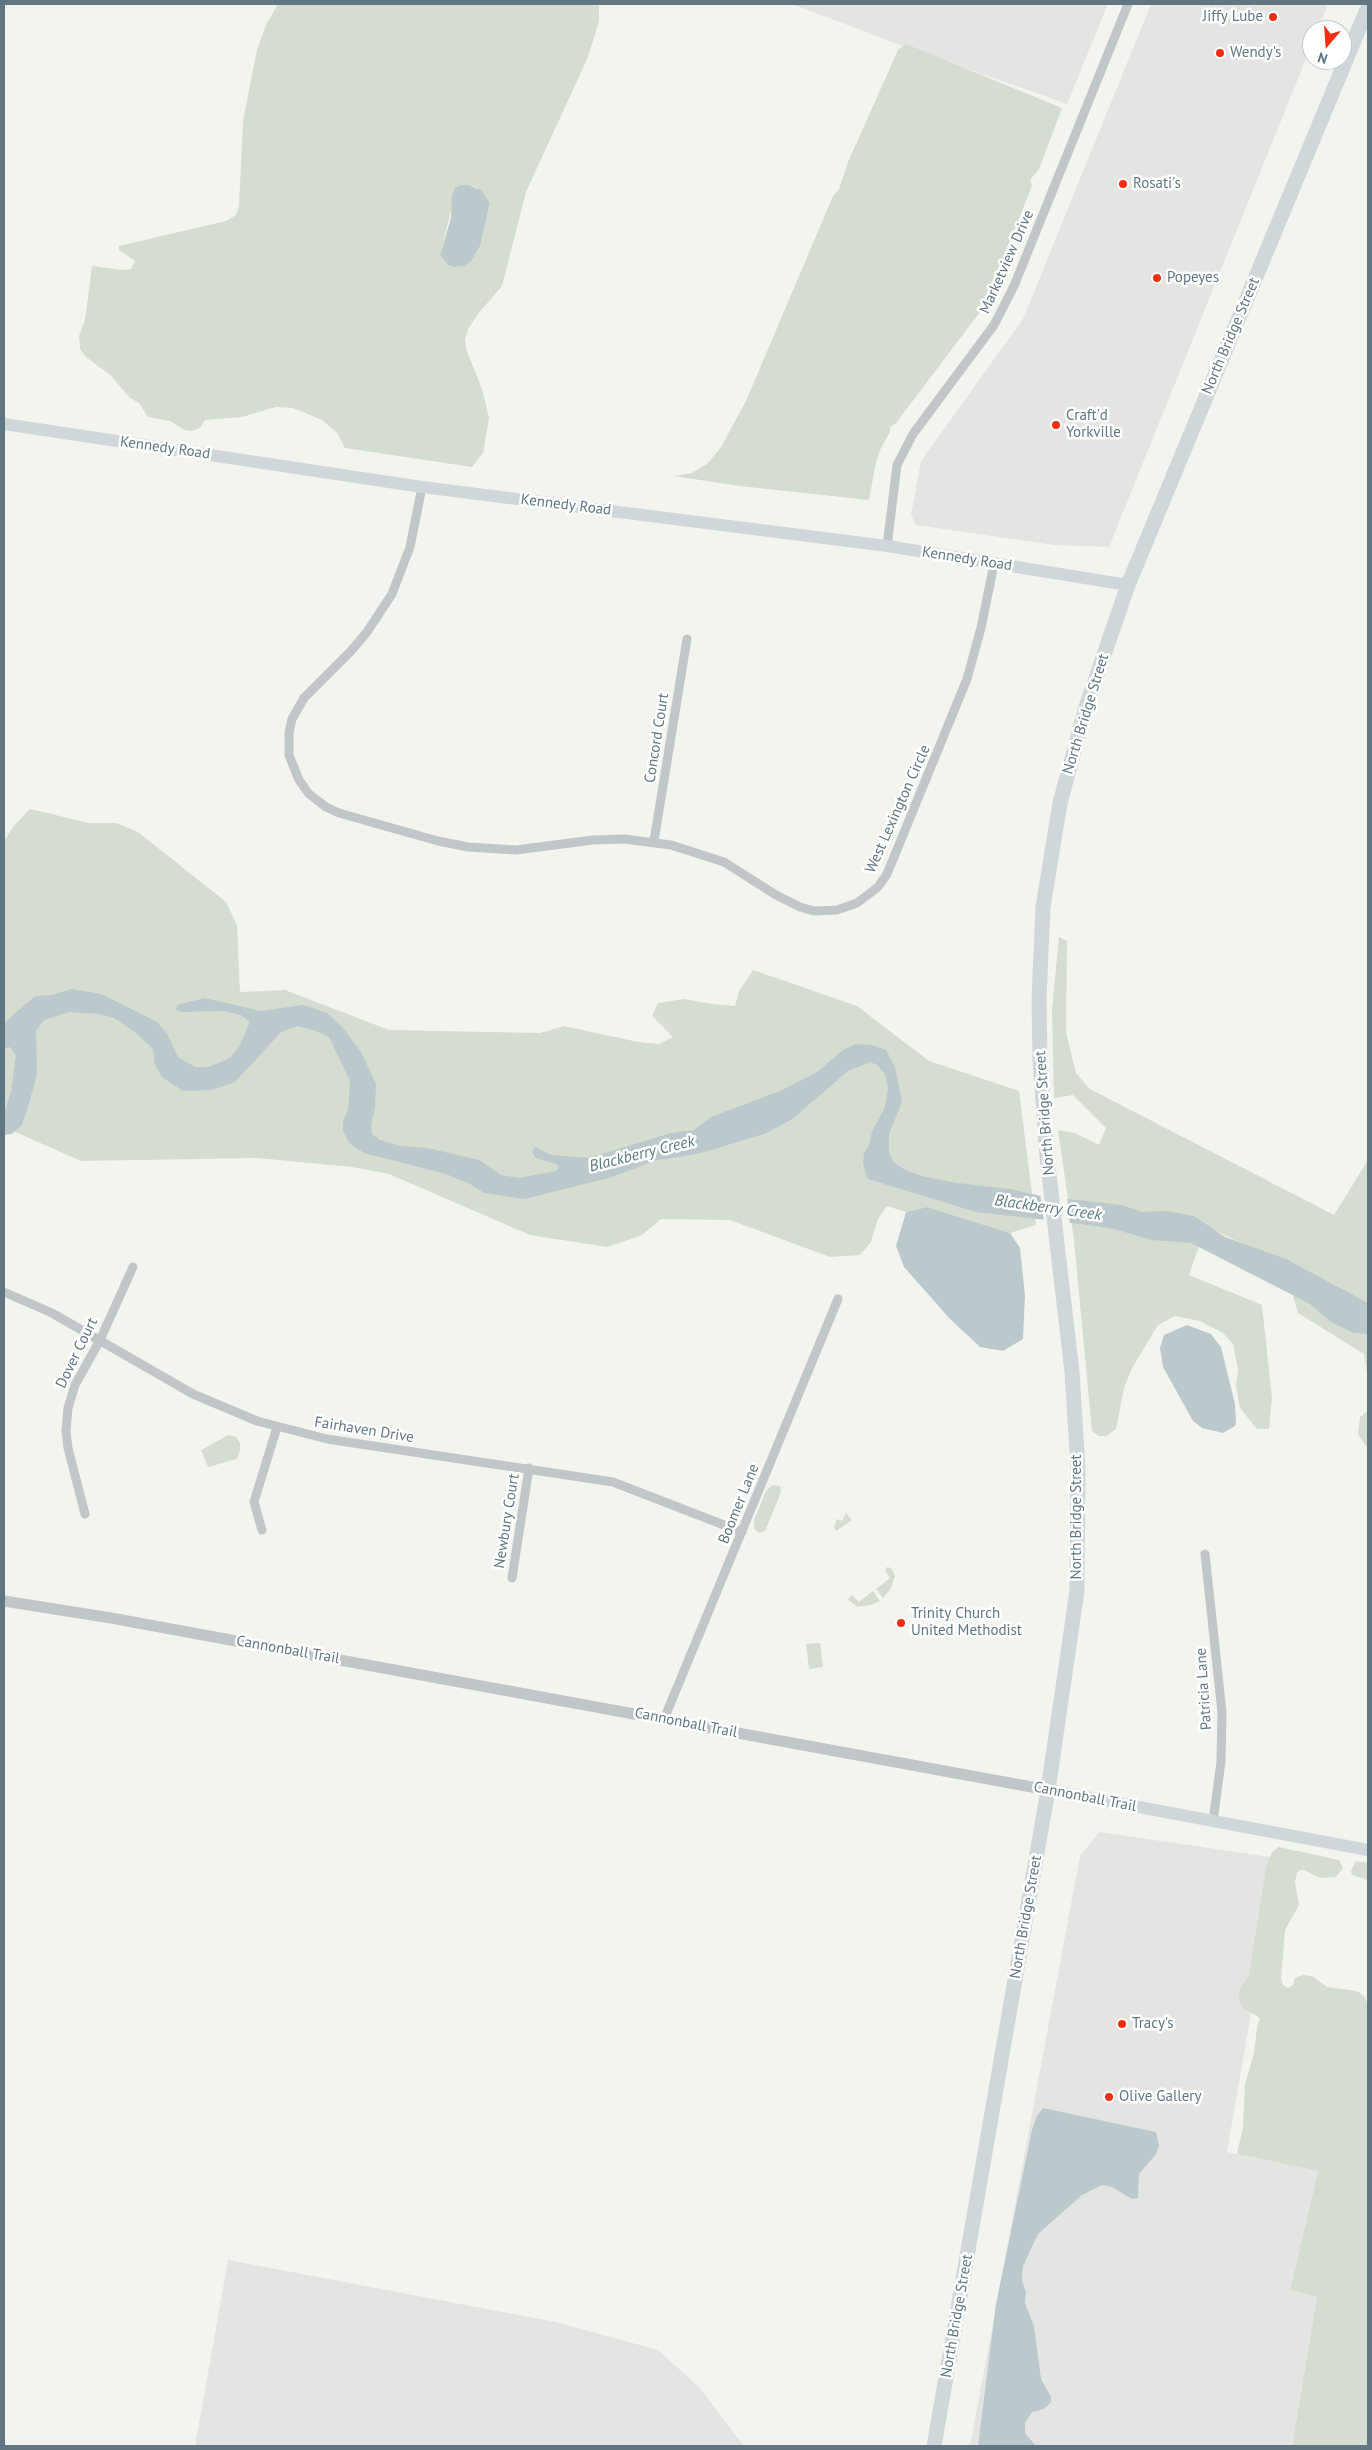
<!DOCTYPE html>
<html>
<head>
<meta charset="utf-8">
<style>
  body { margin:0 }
  #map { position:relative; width:1372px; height:2450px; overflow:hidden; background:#f4f4ef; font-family:"PT Sans",sans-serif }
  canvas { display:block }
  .frame { position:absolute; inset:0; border:5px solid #607783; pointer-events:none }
  .north { position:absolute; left:1302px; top:20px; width:50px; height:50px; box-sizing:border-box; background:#fff; border:1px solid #bfc9cd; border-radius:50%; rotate:198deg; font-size:14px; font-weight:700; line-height:20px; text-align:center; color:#607783 }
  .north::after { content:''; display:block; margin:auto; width:18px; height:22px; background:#f42e0f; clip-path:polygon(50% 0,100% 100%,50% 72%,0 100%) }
</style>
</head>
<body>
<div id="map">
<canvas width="1372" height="2450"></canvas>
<div class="frame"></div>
<div class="north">N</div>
</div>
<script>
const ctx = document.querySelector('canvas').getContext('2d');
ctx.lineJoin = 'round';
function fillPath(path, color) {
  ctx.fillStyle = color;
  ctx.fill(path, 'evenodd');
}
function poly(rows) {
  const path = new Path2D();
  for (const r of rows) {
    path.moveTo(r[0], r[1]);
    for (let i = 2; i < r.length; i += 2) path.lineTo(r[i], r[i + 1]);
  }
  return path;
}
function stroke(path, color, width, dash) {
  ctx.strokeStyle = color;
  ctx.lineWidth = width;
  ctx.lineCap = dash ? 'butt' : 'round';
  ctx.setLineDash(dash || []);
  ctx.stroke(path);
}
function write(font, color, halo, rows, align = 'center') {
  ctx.font = font + ' "PT Sans",sans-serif';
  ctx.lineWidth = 5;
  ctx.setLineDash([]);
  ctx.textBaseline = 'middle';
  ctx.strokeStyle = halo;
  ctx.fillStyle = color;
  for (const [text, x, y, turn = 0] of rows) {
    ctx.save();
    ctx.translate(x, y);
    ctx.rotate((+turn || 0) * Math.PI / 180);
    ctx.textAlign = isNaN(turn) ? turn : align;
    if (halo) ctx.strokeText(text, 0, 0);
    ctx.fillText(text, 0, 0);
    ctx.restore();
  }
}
fillPath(poly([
  [792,4,1108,4,1067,104,900,45],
  [1151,4,1328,4,1318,30,1312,30,1312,44,1109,547,1054,545,916,525,911,515,921,461,1023,319],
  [1099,1832,1278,1858,1227,2152,1318,2171,1290,2290,1317,2297,1292,2446,970,2446,1080,1856],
  [228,2260,556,2322,658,2350,699,2387,744,2446,195,2446]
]), '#e4e5e3');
fillPath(poly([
  [278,4,599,4,599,21,588,57,526,192,502,286,478,314,468,329,465,340,466,349,482,389,489,418,483,453,472,467,345,448,337,433,322,420,293,408,276,407,242,417,205,420,200,428,192,431,185,430,170,421,148,417,139,403,130,398,109,374,86,357,80,349,79,336,85,320,92,266,122,270,131,269,135,261,119,250,119,246,226,221,236,215,239,206,243,121,257,50,266,25],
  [461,185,476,187,490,203,480,246,454,267,449,266,440,255,453,203],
  [906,44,1062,108,1039,169,1030,180,1032,186,987,298,980,305,980,312,896,423,890,427,890,432,881,448,876,462,869,500,739,486,674,476,692,473,708,463,721,447,746,401,833,196,839,189,848,162,898,50],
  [30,809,89,823,116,823,138,832,226,902,237,925,240,992,285,990,389,1030,540,1033,564,1026,638,1042,659,1044,673,1037,652,1016,658,1003,684,999,712,1004,735,1006,739,991,753,970,857,1006,929,1061,1019,1091,1036,1225,1010,1233,927,1207,906,1212,887,1206,878,1219,871,1242,860,1255,830,1257,730,1220,661,1219,642,1235,607,1247,530,1235,389,1174,352,1167,257,1158,81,1161,4,1127,4,841,13,827],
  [1059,937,1067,941,1066,1032,1076,1073,1090,1089,1334,1215,1368,1160,1368,1379,1364,1354,1298,1313,1284,1264,1206,1226,1189,1275,1262,1305,1272,1398,1269,1429,1257,1429,1240,1408,1236,1387,1238,1369,1233,1344,1223,1333,1200,1321,1175,1316,1158,1325,1132,1368,1124,1388,1116,1429,1106,1436,1099,1436,1092,1431,1074,1240,1058,1130,1075,1133,1099,1145,1106,1128,1073,1095,1054,1098,1052,1009],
  [1368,1411,1368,1448,1358,1435,1360,1417],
  [228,1435,236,1437,240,1443,240,1450,237,1459,208,1467,201,1450],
  [773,1485,780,1486,781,1492,765,1531,759,1533,754,1528,754,1520,766,1491],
  [846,1513,852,1520,836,1531,834,1527,837,1519,842,1521],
  [887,1567,891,1568,895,1576,890,1590,883,1598,876,1589,890,1578,885,1571],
  [873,1591,880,1601,871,1605,857,1607,848,1599,852,1595,859,1602],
  [820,1643,823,1667,809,1669,806,1644],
  [1279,1847,1339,1860,1343,1868,1336,1877,1320,1878,1304,1870,1300,1870,1297,1873,1295,1882,1299,1905,1285,1930,1281,1979,1283,1985,1288,1988,1293,1985,1295,1978,1303,1975,1312,1976,1327,1987,1357,1991,1364,1996,1368,2005,1368,2446,1292,2446,1317,2297,1290,2290,1318,2171,1237,2154,1243,2127,1245,2084,1254,2053,1257,2028,1260,2018,1243,2008,1239,1999,1240,1988,1249,1975,1266,1868,1272,1852],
  [1356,1861,1368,1863,1368,1880,1352,1875,1351,1871]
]), '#d5dcd0');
fillPath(poly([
  [461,185,468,185,481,190,490,203,480,246,471,261,464,266,454,267,449,266,440,255,451,218,452,196,455,188],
  [72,989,101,994,157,1022,167,1034,178,1057,195,1067,209,1067,230,1058,239,1047,250,1022,241,1015,225,1011,182,1012,176,1010,177,1005,205,998,261,1011,303,1005,327,1013,343,1028,361,1052,376,1084,375,1108,371,1125,372,1134,380,1140,400,1146,427,1148,479,1160,501,1175,519,1178,556,1171,559,1165,536,1158,532,1152,535,1147,551,1155,588,1158,671,1133,694,1130,711,1117,780,1091,817,1072,843,1050,856,1044,872,1045,886,1050,895,1067,902,1102,889,1134,889,1152,894,1163,906,1170,921,1176,957,1183,1010,1189,1041,1196,1121,1205,1143,1212,1167,1211,1194,1216,1225,1237,1286,1259,1368,1303,1368,1334,1354,1333,1331,1322,1310,1304,1191,1243,1152,1240,1114,1229,1081,1224,976,1212,868,1179,863,1164,864,1153,869,1146,872,1132,885,1107,888,1088,885,1074,877,1065,870,1062,848,1071,791,1120,764,1134,701,1153,654,1161,612,1177,525,1199,484,1193,470,1184,446,1174,364,1153,349,1143,343,1131,343,1121,348,1110,350,1081,329,1037,316,1031,298,1026,281,1032,235,1082,212,1090,183,1091,162,1077,155,1065,153,1049,136,1033,114,1018,100,1014,69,1012,44,1020,36,1031,37,1074,28,1107,22,1125,12,1134,4,1135,4,1113,11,1092,16,1055,10,1047,4,1049,4,1023,35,996,52,995],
  [927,1207,1010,1233,1020,1248,1025,1296,1023,1339,1003,1351,980,1347,950,1319,904,1267,896,1246,906,1212],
  [1187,1325,1211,1334,1221,1347,1235,1404,1236,1422,1235,1426,1223,1433,1202,1428,1193,1421,1163,1367,1160,1348,1164,1335],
  [1043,2108,1156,2132,1159,2146,1156,2154,1139,2174,1138,2198,1132,2199,1112,2187,1102,2185,1082,2195,1038,2234,1023,2266,1022,2281,1026,2292,1025,2303,1034,2326,1041,2379,1051,2397,1051,2402,1044,2409,1032,2412,1025,2423,1025,2433,1036,2446,978,2446,996,2304,1032,2130,1037,2116]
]), '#bbc9cd');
fillPath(poly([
  [1040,1193,1067,1196,1070,1225,1044,1222]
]), '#f4f4ef');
stroke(poly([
  [422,487,410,547,392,594,367,632,351,651,304,698,292,719,289,733,289,755,299,780,309,794,326,807,339,813,438,841,468,847,516,850,593,840,624,839,671,845,724,862,776,895,800,907,814,911,837,910,857,903,878,887,887,874,967,679,981,628,994,564],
  [887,546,897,465,913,434,994,325,1014,286,1128,4],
  [654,841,687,639],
  [4,1292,52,1313,193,1394,257,1421,327,1439,613,1482,742,1532],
  [85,1514,68,1448,66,1431,68,1408,75,1385,100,1340,133,1267],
  [262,1530,254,1502,277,1427],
  [1205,1554,1222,1712,1221,1762,1213,1821],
  [512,1578,529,1468],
  [664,1719,838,1299]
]), '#c1c6c8', 9);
stroke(poly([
  [4,1601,111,1618,1048,1790]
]), '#c1c6c8', 11);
stroke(poly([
  [4,424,422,487,887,546,1128,585],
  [1048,1790,1368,1850]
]), '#d0d7da', 12);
stroke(poly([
  [934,2446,1048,1790,1077,1591,1078,1468,1072,1372,1047,1157,1040,1060,1039,998,1043,907,1060,803,1085,710,1128,585,1368,7]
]), '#d0d7da', 15);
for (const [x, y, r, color] of [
  [1273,17,5,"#f42e0f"],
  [1220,53,5,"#f42e0f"],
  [1123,184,5,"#f42e0f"],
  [1157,278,5,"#f42e0f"],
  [1056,425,5,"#f42e0f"],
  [901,1623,5,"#f42e0f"],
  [1122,2024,5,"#f42e0f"],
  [1109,2097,5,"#f42e0f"]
]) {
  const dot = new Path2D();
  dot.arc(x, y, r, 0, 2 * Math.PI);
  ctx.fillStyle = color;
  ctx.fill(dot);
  stroke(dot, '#fff', 2);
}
write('15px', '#607783', '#fff', [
  ["Jiffy Lube",1263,17,"right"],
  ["Wendy's",1230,53],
  ["Rosati's",1133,184],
  ["Popeyes",1167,278],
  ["Craft'd",1066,416],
  ["Yorkville",1066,433],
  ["Trinity Church",911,1614],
  ["United Methodist",911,1631],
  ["Tracy's",1132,2024],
  ["Olive Gallery",1119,2097]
], 'left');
write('15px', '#607783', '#fff', [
  ["Marketview Drive",1007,262,-66],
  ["North Bridge Street",1231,336,-67],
  ["Kennedy Road",165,448,8],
  ["Kennedy Road",566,505,7],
  ["Kennedy Road",967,559,9],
  ["North Bridge Street",1086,714,-73],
  ["Concord Court",657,738,-81],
  ["West Lexington Circle",898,809,-66],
  ["North Bridge Street",1045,1113,-94],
  ["Dover Court",77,1353,-64],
  ["Fairhaven Drive",364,1430,9],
  ["Boomer Lane",739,1504,-68],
  ["North Bridge Street",1077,1517,-90],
  ["Newbury Court",507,1521,-81],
  ["Cannonball Trail",288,1650,10],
  ["Patricia Lane",1204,1689,-94],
  ["Cannonball Trail",686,1723,11],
  ["Cannonball Trail",1085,1797,11],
  ["North Bridge Street",1026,1917,-80],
  ["North Bridge Street",957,2316,-80]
]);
write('italic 16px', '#5b7b82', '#fff', [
  ["Blackberry Creek",642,1154,-14],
  ["Blackberry Creek",1048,1208,8]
]);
</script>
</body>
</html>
